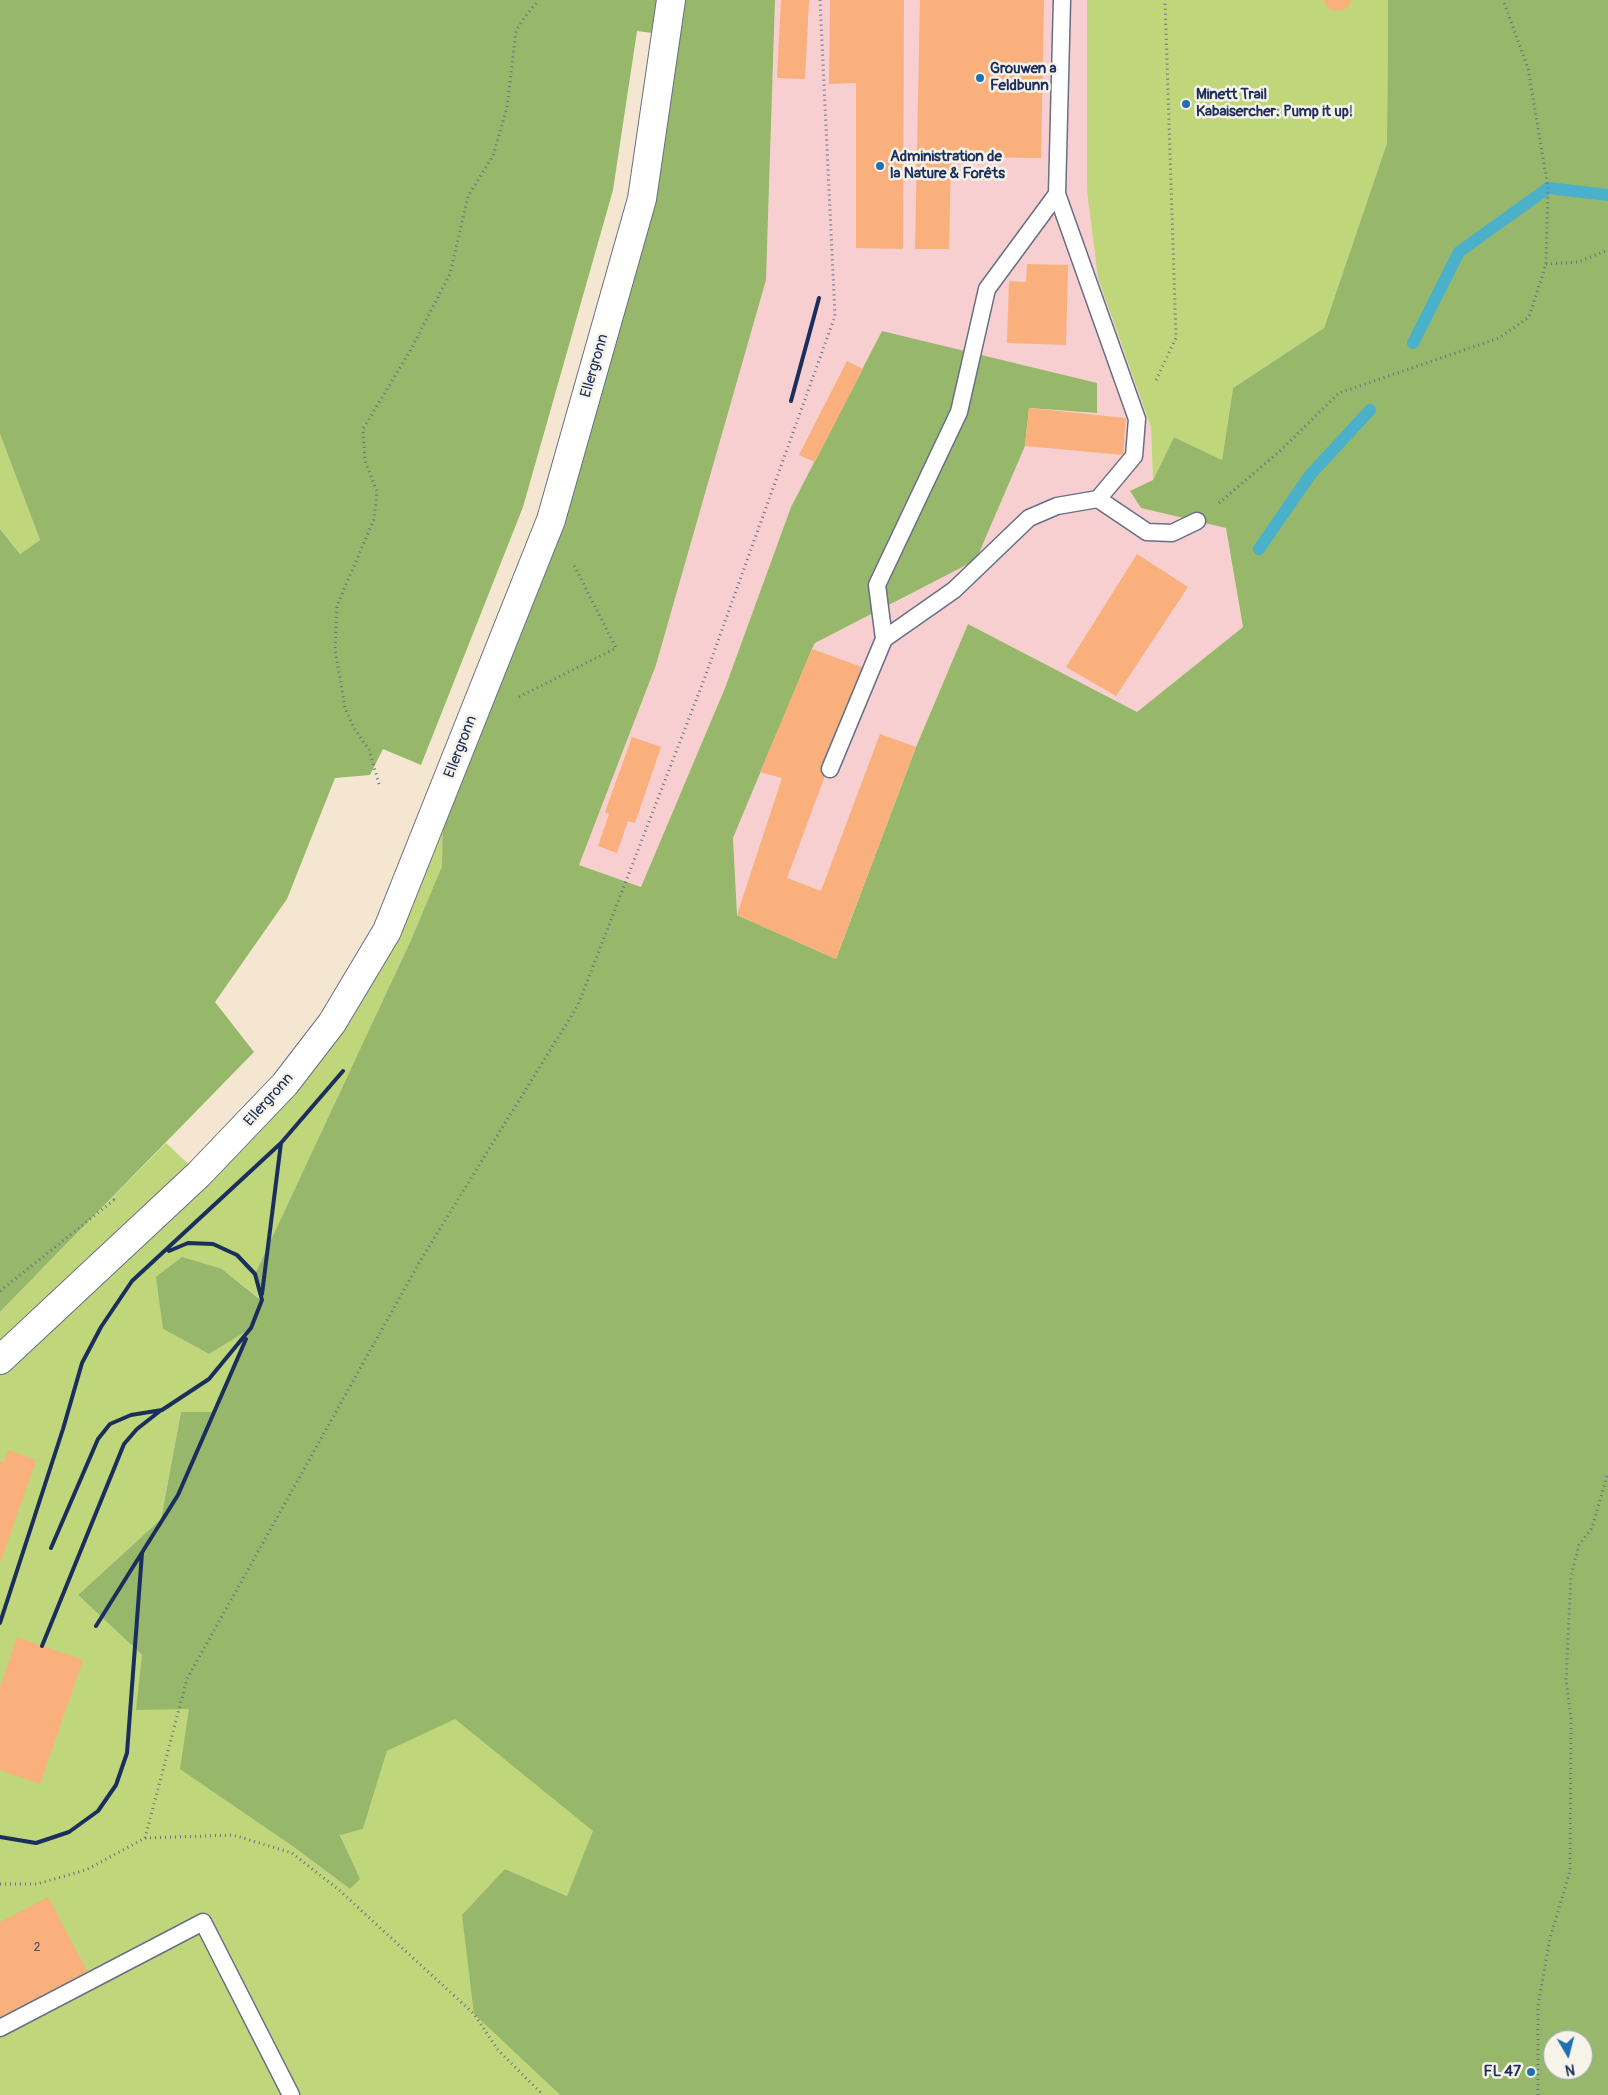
<!DOCTYPE html>
<html>
<head>
<meta charset="utf-8">
<style>
  body { margin:0 }
  #map { position:relative; width:1608px; height:2095px; overflow:hidden; background:#f5e6d1; font-family:Pangolin,sans-serif }
  canvas { display:block }
  .north { position:absolute; left:1543px; top:2030px; width:50px; height:50px; box-sizing:border-box; background:#f7f3e8; border:1px solid #9fa5b1; border-radius:50%; rotate:172deg; font-size:14px; font-weight:700; line-height:20px; text-align:center; color:#1b2f5e }
  .north::after { content:''; display:block; margin:auto; width:18px; height:22px; background:#1f6fb2; clip-path:polygon(50% 0,100% 100%,50% 72%,0 100%) }
</style>
</head>
<body>
<div id="map">
<canvas width="1608" height="2095"></canvas>
<div class="north">N</div>
</div>
<script>
const ctx = document.querySelector('canvas').getContext('2d');
ctx.lineJoin = 'round';
function fillPath(path, color) {
  ctx.fillStyle = color;
  ctx.fill(path, 'evenodd');
}
function poly(rows) {
  const path = new Path2D();
  for (const r of rows) {
    path.moveTo(r[0], r[1]);
    for (let i = 2; i < r.length; i += 2) path.lineTo(r[i], r[i + 1]);
  }
  return path;
}
function stroke(path, color, width, dash) {
  ctx.strokeStyle = color;
  ctx.lineWidth = width;
  ctx.lineCap = dash ? 'butt' : 'round';
  ctx.setLineDash(dash || []);
  ctx.stroke(path);
}
function write(font, color, halo, rows, align = 'center') {
  ctx.font = font + ' Pangolin,sans-serif';
  ctx.lineWidth = 5;
  ctx.setLineDash([]);
  ctx.textBaseline = 'middle';
  ctx.strokeStyle = halo;
  ctx.fillStyle = color;
  for (const [text, x, y, turn = 0] of rows) {
    ctx.save();
    ctx.translate(x, y);
    ctx.rotate((+turn || 0) * Math.PI / 180);
    ctx.textAlign = isNaN(turn) ? turn : align;
    if (halo) ctx.strokeText(text, 0, 0);
    ctx.fillText(text, 0, 0);
    ctx.restore();
  }
}
fillPath(poly([
  [775,0,1087,0,1087,191,1098,278,1151,427,1153,480,1130,492,1141,508,1226,528,1243,627,1137,712,968,624,916,747,836,959,737,915,733,838,815,643,976,560,1025,446,1029,408,1097,413,883,331,791,507,725,688,641,887,579,865,656,665,766,280]
]), '#f7cfd0');
fillPath(poly([
  [1087,0,1388,0,1387,143,1324,328,1233,388,1222,460,1174,437,1153,480,1151,427,1098,278,1087,191],
  [0,434,40,540,20,554,0,529],
  [443,794,442,866,411,940,255,1274,262,1300,222,1269,163,1329,209,1354,251,1328,216,1412,181,1412,161,1519,78,1595,142,1655,189,1708,291,1845,350,1889,359,1879,340,1834,363,1829,387,1751,455,1718,594,1831,567,1896,505,1869,474,2014,560,2095,0,2095,0,1312,166,1143,199,1174,332,1023]
]), '#bfd67b');
fillPath(poly([
  [0,0,775,0,766,280,656,665,579,865,641,887,725,688,791,507,882,331,1097,383,1097,413,1029,408,1025,446,976,560,815,643,812,649,733,838,737,915,836,959,916,747,968,624,1137,712,1243,627,1226,528,1141,508,1130,491,1153,480,1174,437,1222,460,1233,388,1324,328,1387,143,1388,0,1608,0,1608,2095,560,2095,474,2014,462,1915,505,1869,567,1896,593,1831,455,1719,387,1751,363,1829,340,1835,360,1879,350,1889,291,1845,180,1769,189,1709,136,1710,142,1655,78,1595,161,1519,181,1412,216,1412,250,1329,209,1354,163,1329,156,1277,182,1257,222,1269,261,1300,255,1274,411,940,442,866,443,794,551,520,668,35,637,31,613,190,523,507,421,765,383,749,370,775,335,778,287,899,215,1002,254,1052,0,1312,0,529,20,554,40,540,0,434],
  [1553,2040,1583,2040,1583,2070,1553,2070]
]), '#97b76b');
stroke(poly([
  [1413,343,1459,252,1548,188,1608,195],
  [1259,549,1310,475,1370,410]
]), '#4bb1ca', 12);
fillPath(poly([
  [781,0,809,0,805,79,777,78],
  [830,0,904,0,903,249,856,248,856,83,829,84],
  [920,0,1044,0,1041,158,951,157,949,249,915,249],
  [1323,0,1351,0,1349,6,1343,10,1335,11,1328,8],
  [1027,264,1068,265,1066,345,1007,343,1009,281,1026,282],
  [847,361,863,369,815,462,799,455],
  [1029,408,1126,418,1123,455,1025,446],
  [1137,554,1188,587,1116,696,1066,667],
  [812,649,862,667,826,773,787,878,821,891,880,734,916,747,836,959,737,915,782,778,760,772],
  [632,737,661,747,635,823,628,821,617,853,598,846,609,814,605,812],
  [8,1450,36,1460,0,1563,0,1461,4,1463],
  [17,1637,83,1660,40,1784,0,1770,0,1688],
  [48,1897,88,1973,0,2019,0,1922]
]), '#f9b07d');
const lane = poly([
  [1062,0,1057,194,1137,419,1134,456,1098,499,1147,532,1172,533,1197,521],
  [1057,194,987,289,959,412,877,585,884,639,954,590,1029,518,1057,506,1098,499],
  [830,769,884,639],
  [0,2028,203,1922,291,2095]
]);
const street = poly([
  [0,1360,199,1174,285,1084,332,1023,387,931,551,520,642,199,671,0]
]);
stroke(lane, '#676f86', 19);
stroke(street, '#676f86', 30);
stroke(poly([
  [1546,264,1578,262,1608,250],
  [1156,380,1176,338,1165,0],
  [1219,503,1280,451,1339,393,1499,338,1529,317,1546,264,1548,188,1528,68,1503,0],
  [519,697,616,648,573,563],
  [379,784,369,750,354,728,345,708,335,649,337,606,374,519,377,491,365,461,363,429,410,351,450,274,468,196,493,156,507,107,516,31,524,18,539,0],
  [0,1291,114,1200,116,1203],
  [145,1838,233,1835,292,1853,339,1890,474,2014,498,2050,543,2095],
  [0,1884,37,1884,86,1870,145,1838,187,1679,420,1261,578,1005,705,677,835,316,820,0],
  [1538,2095,1538,2005,1550,1938,1570,1871,1571,1718,1566,1680,1571,1576,1579,1545,1592,1528,1608,1472]
]), '#676f86', 3, [1, 4]);
stroke(lane, '#fff', 16);
stroke(street, '#fff', 28);
stroke(poly([
  [791,401,819,298],
  [262,1294,281,1143],
  [51,1548,98,1439,110,1424,131,1415,162,1410,209,1379,251,1328,262,1300,255,1274,237,1255,213,1244,188,1243,169,1251],
  [0,1623,63,1429,82,1363,101,1327,132,1281,281,1143,343,1071],
  [96,1626,178,1495,246,1339],
  [42,1646,124,1444,137,1429,160,1411],
  [0,1837,36,1843,69,1832,98,1811,116,1785,127,1753,142,1553]
]), '#1b2f5e', 4);
for (const [x, y, r, color] of [
  [980,78,5,"#1f6fb2"],
  [1186,104,5,"#1f6fb2"],
  [880,166,5,"#1f6fb2"],
  [1531,2072,5,"#1f6fb2"]
]) {
  const dot = new Path2D();
  dot.arc(x, y, r, 0, 2 * Math.PI);
  ctx.fillStyle = color;
  ctx.fill(dot);
  stroke(dot, '#f7f3e8', 2);
}
write('12px', '#524f66', null, [
  ["2",37,1948]
]);
write('bold 15px', '#1b2f5e', '#f7f3e8', [
  ["Grouwen a",990,69],
  ["Feldbunn",990,86],
  ["Minett Trail",1196,95],
  ["Kabaisercher: Pump it up!",1196,112],
  ["Administration de",890,157],
  ["la Nature & Forêts",890,174],
  ["FL 47",1521,2072,"right"]
], 'left');
write('15px', '#1b2f5e', '#f7f3e8', [
  ["Ellergronn",595,366,-74],
  ["Ellergronn",461,747,-69],
  ["Ellergronn",269,1100,-48]
]);
</script>
</body>
</html>
